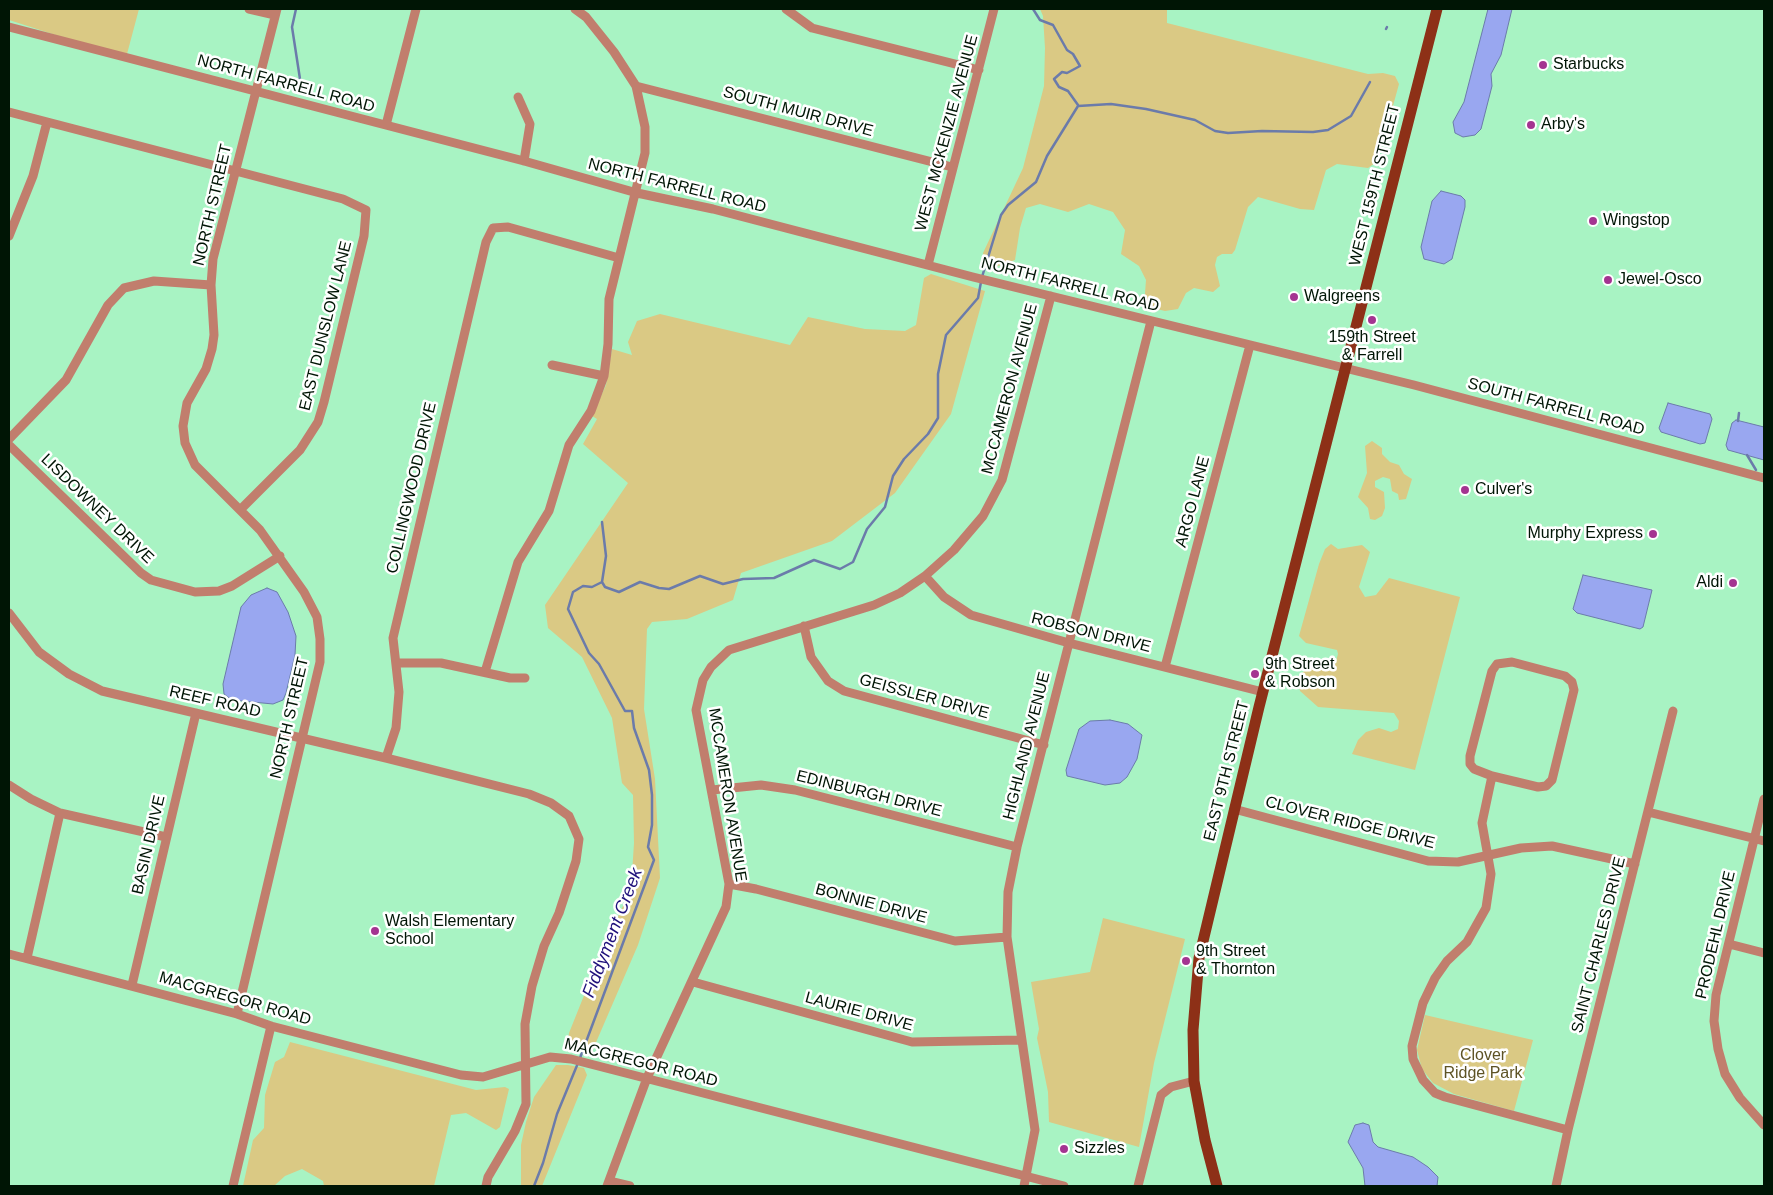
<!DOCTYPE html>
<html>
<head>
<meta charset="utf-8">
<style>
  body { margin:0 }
  #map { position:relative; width:1773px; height:1195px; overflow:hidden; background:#a8f3c3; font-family:Arial,sans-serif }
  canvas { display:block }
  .frame { position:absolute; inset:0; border:10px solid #001505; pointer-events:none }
</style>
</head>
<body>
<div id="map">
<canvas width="1773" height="1195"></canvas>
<div class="frame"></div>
</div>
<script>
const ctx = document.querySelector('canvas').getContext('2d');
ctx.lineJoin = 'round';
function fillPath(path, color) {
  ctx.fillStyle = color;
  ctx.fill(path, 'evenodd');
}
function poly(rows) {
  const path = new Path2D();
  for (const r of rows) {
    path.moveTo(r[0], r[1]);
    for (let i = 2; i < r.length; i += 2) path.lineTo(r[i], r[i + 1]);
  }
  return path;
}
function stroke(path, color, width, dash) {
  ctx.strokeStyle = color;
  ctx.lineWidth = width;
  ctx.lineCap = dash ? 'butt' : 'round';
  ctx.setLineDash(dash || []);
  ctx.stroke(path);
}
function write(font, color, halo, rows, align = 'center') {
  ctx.font = font + ' Arial,sans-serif';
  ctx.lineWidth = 5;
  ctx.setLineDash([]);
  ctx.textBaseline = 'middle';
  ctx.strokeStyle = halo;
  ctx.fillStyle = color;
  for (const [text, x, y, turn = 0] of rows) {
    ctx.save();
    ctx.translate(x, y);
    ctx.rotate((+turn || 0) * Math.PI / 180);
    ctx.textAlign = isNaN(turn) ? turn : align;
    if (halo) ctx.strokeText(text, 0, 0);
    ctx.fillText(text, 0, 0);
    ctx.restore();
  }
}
fillPath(poly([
  [9,9,139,9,127,54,68,39,9,20],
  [1040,9,1167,9,1167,23,1368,74,1383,73,1395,76,1399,84,1383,142,1375,163,1368,168,1337,164,1326,170,1314,210,1300,209,1258,197,1248,207,1235,250,1232,254,1222,254,1217,257,1215,265,1220,286,1213,292,1194,288,1186,293,1178,309,1165,311,1144,306,1146,280,1139,266,1121,254,1125,230,1113,212,1089,204,1068,212,1040,204,1026,208,1020,228,1015,260,995,267,984,263,983,253,1023,168,1044,86,1045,48,1043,16],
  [931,274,985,291,951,414,895,493,832,541,741,573,733,600,687,619,652,622,647,629,644,709,655,779,660,878,638,945,591,1054,567,1048,569,1033,601,953,631,889,634,843,633,795,622,783,612,718,582,657,548,628,545,605,628,483,583,444,597,419,592,416,606,385,612,349,632,355,628,342,637,321,660,314,790,345,808,317,865,329,905,331,916,325,924,278],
  [1372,441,1382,448,1382,454,1390,462,1399,465,1404,474,1412,479,1406,499,1399,500,1398,494,1392,491,1390,479,1383,477,1375,481,1375,487,1384,492,1385,508,1382,516,1375,520,1370,519,1368,508,1358,497,1367,473,1365,446],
  [1331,544,1338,549,1362,545,1370,552,1359,587,1365,597,1376,595,1389,578,1460,597,1415,770,1352,754,1358,740,1366,732,1379,728,1391,732,1398,729,1399,721,1394,713,1318,707,1300,691,1298,681,1300,674,1311,667,1333,671,1338,654,1337,650,1306,643,1299,636,1319,564,1325,549],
  [1103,918,1185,939,1154,1063,1139,1147,1049,1122,1048,1092,1037,1038,1039,1029,1031,982,1090,972],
  [1425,1015,1533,1040,1514,1111,1454,1094,1433,1083,1422,1069,1417,1050],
  [290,1042,476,1090,505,1087,509,1089,500,1127,496,1130,466,1113,451,1115,434,1186,324,1186,323,1181,302,1169,285,1176,274,1186,243,1186,253,1140,264,1128,265,1095,275,1062,284,1057],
  [556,1065,568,1065,584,1068,587,1075,542,1186,521,1186,521,1145,526,1122,534,1097]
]), '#dac984');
const water = poly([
  [1488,9,1512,9,1501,55,1491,74,1492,86,1481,129,1475,135,1463,137,1455,133,1453,122,1464,102,1488,9],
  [1441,191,1461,196,1465,200,1465,207,1452,259,1444,264,1424,259,1421,247,1432,201,1441,191],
  [1668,403,1710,414,1712,419,1705,443,1700,444,1661,432,1659,428,1668,403],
  [1736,420,1764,427,1764,460,1728,450,1726,445,1732,423,1736,420],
  [1583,575,1652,590,1643,627,1640,629,1577,613,1573,609,1583,575],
  [267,588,277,592,288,612,296,636,295,655,286,693,283,700,273,704,232,700,224,694,223,684,241,607,251,595,267,588],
  [1110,720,1128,724,1142,735,1137,759,1127,777,1120,783,1105,785,1067,776,1066,770,1079,729,1090,721,1110,720],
  [1363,1123,1369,1125,1373,1142,1378,1147,1413,1157,1428,1167,1438,1177,1437,1186,1365,1186,1363,1168,1348,1142,1355,1125,1363,1123]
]);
fillPath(water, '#99a7f0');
stroke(water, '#6b7baa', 1);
stroke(poly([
  [296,9,292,27,300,79],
  [1033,9,1040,20,1053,25,1067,50,1073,54,1080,66,1067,73,1062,72,1054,79,1059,87,1068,91,1078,105],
  [1386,29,1387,27],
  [1078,106,1111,104,1146,109,1195,120,1215,131,1228,133,1262,131,1313,132,1328,130,1351,116,1370,82],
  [982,277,1001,215,1008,205,1036,182,1047,156,1078,106],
  [1738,421,1739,413],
  [1747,455,1756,470],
  [602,522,606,556,602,582],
  [602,582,605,587,619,592,640,582,659,588,669,589,700,576,723,584,743,579,774,578,814,560,840,569,853,562,867,529,885,507,893,476,904,459,928,434,938,418,938,374,946,335,978,298,981,282],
  [580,1058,654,860,648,847,652,825,652,795,649,770,634,728,632,711,625,711,599,664,589,653,568,609,573,592,583,586,592,587,602,582],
  [534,1186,543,1163,557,1114,578,1063]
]), '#6b7baa', 2.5);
stroke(poly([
  [249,9,275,15],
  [786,9,812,28,979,70],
  [9,27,524,161,637,193,713,209,973,277,1414,385,1764,478],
  [636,86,952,167],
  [518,97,530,124,524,161],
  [9,112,343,199,366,210,364,236,324,402,318,422,300,450,240,510],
  [386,125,416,9],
  [9,236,33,176,47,122],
  [928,265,994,9],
  [552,365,604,376],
  [9,439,66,380,108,305,124,288,154,281,211,285],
  [9,445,141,573,151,580,195,592,219,591,232,586,280,556],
  [925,576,944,597,971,615,1069,643,1263,692],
  [9,613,39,652,69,674,102,691,386,758,529,794,551,803,569,816,579,839,576,861,559,913,544,946,532,986,525,1024,526,1104,515,1131,488,1177,486,1186],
  [804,626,811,657,828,681,844,691,1044,745],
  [397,663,441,663,510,678,525,678],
  [1165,667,1250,345],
  [485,672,518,562,549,511,569,445,591,411,604,376,608,344,609,299,645,153,645,127,636,86,614,52,586,17,575,9],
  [386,758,396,728,399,692,393,638,486,242,493,228,508,227,619,258],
  [1492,776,1474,769,1470,764,1470,756,1492,671,1497,664,1512,662,1565,676,1572,682,1574,690,1552,780,1546,786,1538,787,1492,776,1482,823,1491,874,1486,908,1467,942,1447,961,1435,978,1423,1003,1412,1046,1413,1059,1423,1080,1435,1093,1445,1097,1568,1130],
  [9,785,31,799,60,813,166,837],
  [712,790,761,785,795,790,1017,847],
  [1764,799,1716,995,1714,1021,1718,1049,1725,1074,1740,1098,1764,1125],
  [1234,809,1428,861,1458,862,1521,848,1552,846,1635,864],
  [1648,812,1764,841],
  [729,884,756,889,955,941,1007,937],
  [1729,944,1764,953],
  [9,954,237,1014,271,1026,461,1075,483,1077,550,1057,571,1059,1064,1186],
  [27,958,60,813],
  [693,982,912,1042,1021,1040],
  [132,985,196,713],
  [237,1014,320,662,320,639,317,617,304,592,260,530,195,465,185,443,183,426,187,403,206,369,212,349,214,335,211,285,213,259,277,9],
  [609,1181,630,1186],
  [233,1186,271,1026],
  [607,1186,647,1078,726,907,729,884,696,710,703,680,711,667,729,650,874,605,900,593,925,576,954,550,983,516,1002,480,1051,296],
  [1024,1186,1035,1130,1007,937,1008,892,1017,847,1151,321],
  [1138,1186,1161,1095,1171,1087,1194,1081],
  [1556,1186,1568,1130,1673,711]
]), '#c17e6d', 9);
stroke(poly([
  [1217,1186,1205,1140,1194,1081,1193,1030,1199,958,1259,707,1437,9]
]), '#8d3017', 11);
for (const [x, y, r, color] of [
  [1543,65,5,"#a43491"],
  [1531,125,5,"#a43491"],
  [1593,221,5,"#a43491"],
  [1608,280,5,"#a43491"],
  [1294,297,5,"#a43491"],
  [1372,320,5,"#a43491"],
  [1465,490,5,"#a43491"],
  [1653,534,5,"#a43491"],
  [1733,583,5,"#a43491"],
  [1255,674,5,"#a43491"],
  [375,931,5,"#a43491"],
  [1186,961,5,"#a43491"],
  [1064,1149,5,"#a43491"]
]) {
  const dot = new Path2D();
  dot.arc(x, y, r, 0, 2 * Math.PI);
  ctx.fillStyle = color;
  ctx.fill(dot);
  stroke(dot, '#fff', 2);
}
write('16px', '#001505', '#fff', [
  ["Starbucks",1553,65],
  ["Arby's",1541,125],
  ["Wingstop",1603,221],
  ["Jewel-Osco",1618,280],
  ["Walgreens",1304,297],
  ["159th Street",1372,338,"center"],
  ["& Farrell",1372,356,"center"],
  ["Culver's",1475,490],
  ["Murphy Express",1643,534,"right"],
  ["Aldi",1723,583,"right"],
  ["9th Street",1265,665],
  ["& Robson",1265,683],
  ["Walsh Elementary",385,922],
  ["School",385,940],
  ["9th Street",1196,952],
  ["& Thornton",1196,970],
  ["Sizzles",1074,1149]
], 'left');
write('16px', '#001505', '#fff', [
  ["NORTH FARRELL ROAD",286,84,15],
  ["SOUTH MUIR DRIVE",798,112,15],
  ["WEST MCKENZIE AVENUE",947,133,-75],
  ["WEST 159TH STREET",1375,185,-76],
  ["NORTH FARRELL ROAD",677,186,14],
  ["NORTH STREET",213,205,-77],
  ["NORTH FARRELL ROAD",1070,285,14],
  ["EAST DUNSLOW LANE",326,326,-76],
  ["MCCAMERON AVENUE",1010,389,-75],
  ["SOUTH FARRELL ROAD",1556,407,15],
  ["COLLINGWOOD DRIVE",412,488,-77],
  ["ARGO LANE",1193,502,-75],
  ["LISDOWNEY DRIVE",97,509,44],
  ["ROBSON DRIVE",1091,633,14],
  ["GEISSLER DRIVE",924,697,15],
  ["REEF ROAD",215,702,13],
  ["NORTH STREET",290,718,-77],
  ["HIGHLAND AVENUE",1027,746,-76],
  ["EAST 9TH STREET",1227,771,-76],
  ["EDINBURGH DRIVE",869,794,14],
  ["MCCAMERON AVENUE",727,795,81],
  ["CLOVER RIDGE DRIVE",1350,823,14],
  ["BASIN DRIVE",149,845,-77],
  ["BONNIE DRIVE",871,904,15],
  ["PRODEHL DRIVE",1716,935,-77],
  ["SAINT CHARLES DRIVE",1599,945,-76],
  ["MACGREGOR ROAD",235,999,16],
  ["LAURIE DRIVE",859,1012,15],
  ["MACGREGOR ROAD",641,1063,14]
]);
write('16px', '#5e5325', '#fff', [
  ["Clover",1483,1056],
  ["Ridge Park",1483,1074]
]);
write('italic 18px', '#1f117b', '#fff', [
  ["Fiddyment Creek",613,933,-69]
]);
</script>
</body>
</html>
